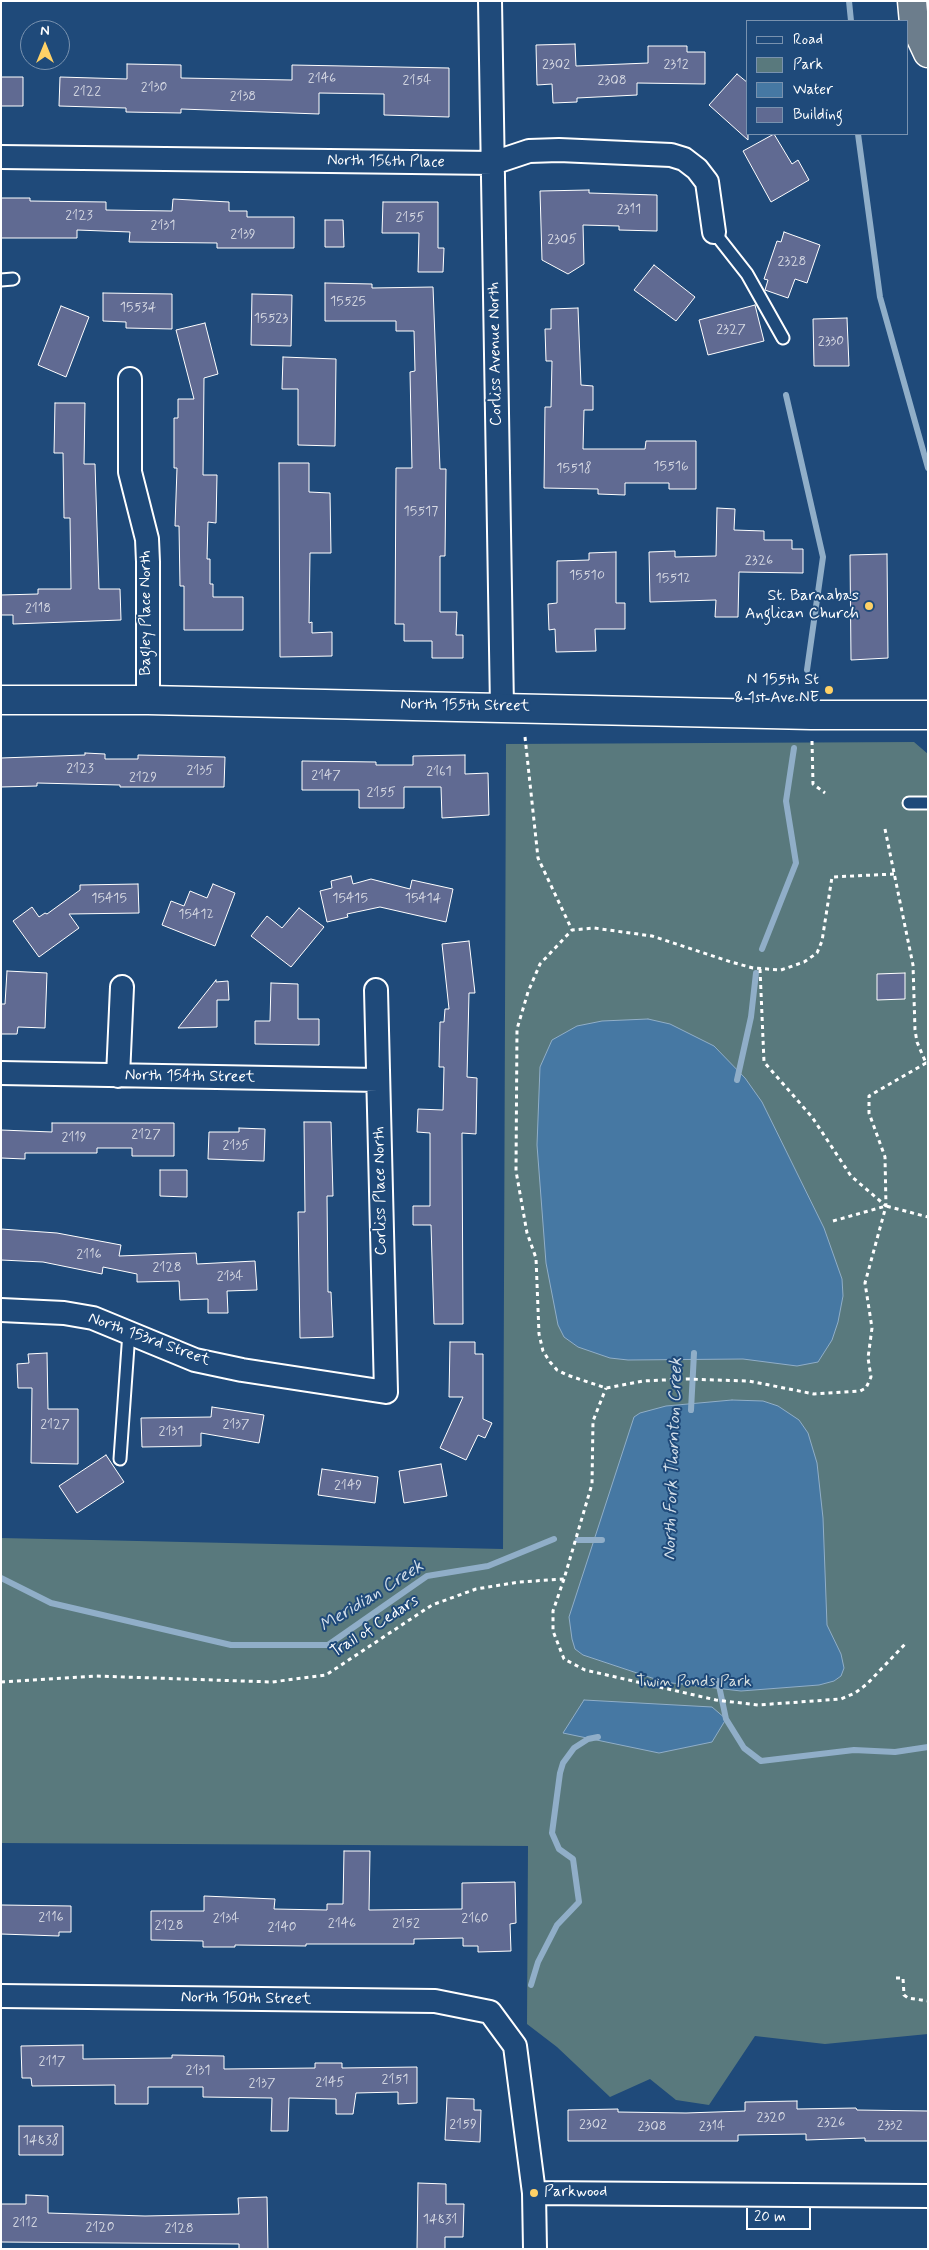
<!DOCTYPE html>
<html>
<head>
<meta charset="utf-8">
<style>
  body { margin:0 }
  #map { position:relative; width:929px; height:2250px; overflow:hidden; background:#1f4a7a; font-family:Mynerve,sans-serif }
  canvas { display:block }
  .frame { position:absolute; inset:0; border:2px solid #fff; pointer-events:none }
  .legend { position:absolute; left:746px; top:20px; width:162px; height:115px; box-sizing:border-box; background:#1f4a7a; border:1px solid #7992af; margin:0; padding:6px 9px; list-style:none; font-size:15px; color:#fff }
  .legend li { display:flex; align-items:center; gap:10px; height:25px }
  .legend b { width:25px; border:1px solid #7992af }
  .north { position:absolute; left:20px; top:20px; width:50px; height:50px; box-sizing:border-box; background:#1f4a7a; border:1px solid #7992af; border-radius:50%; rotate:0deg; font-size:14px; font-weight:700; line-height:20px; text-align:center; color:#fff }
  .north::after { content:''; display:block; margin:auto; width:18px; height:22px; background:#ffd166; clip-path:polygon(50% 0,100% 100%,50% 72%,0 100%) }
  .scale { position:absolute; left:746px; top:2208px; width:65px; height:22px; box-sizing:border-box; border:2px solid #fff; border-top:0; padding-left:6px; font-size:15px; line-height:18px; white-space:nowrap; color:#fff; -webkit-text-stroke:4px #1f4a7a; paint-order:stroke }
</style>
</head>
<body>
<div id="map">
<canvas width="929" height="2250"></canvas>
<div class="frame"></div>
<ul class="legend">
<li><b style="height:6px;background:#1f4a7a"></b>Road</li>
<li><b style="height:14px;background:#59797d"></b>Park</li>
<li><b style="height:14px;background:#4678a3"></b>Water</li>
<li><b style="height:14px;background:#606a92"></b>Building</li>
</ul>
<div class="north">N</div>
<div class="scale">20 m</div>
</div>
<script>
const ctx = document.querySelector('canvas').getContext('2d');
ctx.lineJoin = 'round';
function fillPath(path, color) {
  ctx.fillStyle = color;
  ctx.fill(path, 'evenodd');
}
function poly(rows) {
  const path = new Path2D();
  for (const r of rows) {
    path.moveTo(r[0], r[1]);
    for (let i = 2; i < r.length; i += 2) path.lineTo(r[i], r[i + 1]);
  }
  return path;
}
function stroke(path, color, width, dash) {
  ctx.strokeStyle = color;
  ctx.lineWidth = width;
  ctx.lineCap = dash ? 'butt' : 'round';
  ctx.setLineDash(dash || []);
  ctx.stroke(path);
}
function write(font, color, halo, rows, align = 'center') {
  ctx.font = font + ' Mynerve,sans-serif';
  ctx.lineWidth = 4;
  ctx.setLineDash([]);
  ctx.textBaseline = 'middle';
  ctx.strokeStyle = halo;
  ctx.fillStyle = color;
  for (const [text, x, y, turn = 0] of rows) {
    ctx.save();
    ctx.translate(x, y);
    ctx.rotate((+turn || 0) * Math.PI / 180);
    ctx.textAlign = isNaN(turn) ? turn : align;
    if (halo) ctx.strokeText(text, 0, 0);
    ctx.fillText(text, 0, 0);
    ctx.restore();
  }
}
fillPath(poly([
  [914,742,928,754,928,2034,825,2044,755,2036,709,2105,676,2100,650,2079,610,2097,557,2047,527,2024,528,1846,1,1843,1,1538,503,1549,506,744]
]), '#59797d');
const water = poly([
  [648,1019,670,1024,714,1046,745,1078,762,1102,824,1228,842,1279,843,1296,838,1322,832,1340,818,1362,797,1366,743,1359,628,1360,610,1358,578,1347,564,1337,558,1325,546,1263,537,1145,540,1067,552,1040,577,1026,602,1021,648,1019],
  [732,1400,763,1401,778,1406,799,1420,808,1433,817,1463,823,1518,827,1625,841,1654,844,1668,841,1676,834,1681,819,1685,741,1691,664,1682,583,1655,575,1649,572,1639,569,1617,634,1417,640,1413,666,1406,732,1400],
  [584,1700,712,1707,726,1719,712,1742,659,1753,563,1733,584,1700]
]);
fillPath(water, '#4678a3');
stroke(water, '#90aec8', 1);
stroke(poly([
  [849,1,851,21],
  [858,134,880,297,928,468],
  [786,395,823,557,807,670],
  [762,949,796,863,786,801,794,748],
  [737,1080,751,1017,756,973],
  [691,1410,694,1353],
  [578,1540,602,1540],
  [1,1578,51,1603,231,1645,328,1645,427,1576,488,1566,554,1539],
  [718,1681,726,1719,744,1748,761,1761,854,1750,895,1752,928,1747],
  [531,1985,538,1962,557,1925,579,1902,573,1859,559,1849,552,1833,560,1773,563,1763,574,1748,588,1739,598,1737]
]), '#90aec8', 6);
const building = poly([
  [575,44,576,66,648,63,648,46,687,46,687,52,705,52,705,84,637,83,637,95,577,98,577,102,553,103,552,84,537,85,536,45,575,44],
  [127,64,181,65,181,78,292,80,292,65,449,68,449,117,384,115,384,94,319,93,319,114,181,109,181,113,126,112,126,108,59,106,60,77,127,79,127,64],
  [737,74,748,83,748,140,709,105,737,74],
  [1,77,23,77,23,106,1,106,1,77],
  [774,134,792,164,798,160,809,180,771,202,743,151,774,134],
  [589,190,589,193,657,195,657,231,619,230,619,226,583,225,584,264,568,274,542,260,540,191,589,190],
  [1,198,30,198,30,201,106,202,106,210,172,211,173,199,229,202,229,211,247,211,247,217,294,217,294,248,217,248,217,243,129,242,130,232,77,230,77,238,1,238,1,198],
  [383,202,438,202,438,248,444,248,443,272,418,272,419,233,382,233,383,202],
  [325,220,343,220,344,247,325,247,325,220],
  [784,232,820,245,807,283,795,279,788,298,765,290,768,280,764,279,777,241,781,242,784,232],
  [654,265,695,297,676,321,634,290,654,265],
  [325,283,372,284,372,288,433,287,440,469,446,469,445,556,440,556,440,612,457,612,456,635,463,635,463,658,432,658,432,641,404,641,404,624,395,624,396,468,412,468,410,372,415,371,414,331,396,331,396,321,325,321,325,283],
  [103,293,172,294,172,329,126,328,126,322,103,321,103,293],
  [252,294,292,295,291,346,251,345,252,294],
  [755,305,764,341,708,355,699,320,755,305],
  [61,306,89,317,66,377,38,365,61,306],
  [578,308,581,385,593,386,593,410,584,410,583,449,645,449,646,441,696,441,696,489,669,489,669,483,625,483,625,495,598,494,598,489,544,488,545,407,551,407,552,361,546,361,545,329,551,329,551,309,578,308],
  [847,318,849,366,814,366,813,319,847,318],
  [205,323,218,374,204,378,203,475,217,475,216,523,208,522,207,559,210,559,210,584,213,584,213,597,243,597,243,630,184,630,184,586,180,586,179,526,175,526,177,468,174,468,174,418,178,418,178,399,194,399,176,330,205,323],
  [283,357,336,359,335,446,298,445,298,389,282,389,283,357],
  [55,403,85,403,84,464,95,464,99,589,120,589,121,620,13,624,13,615,1,615,1,595,38,594,38,589,71,589,70,518,64,518,63,453,54,453,55,403],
  [279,463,309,463,309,492,330,493,331,553,310,553,309,623,312,622,312,633,332,632,332,656,280,657,279,463],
  [717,508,735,509,734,530,764,531,764,540,792,540,792,549,803,549,803,573,739,572,738,617,715,617,716,600,650,602,649,552,675,551,675,557,716,556,717,508],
  [616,552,616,603,625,603,625,629,595,629,596,651,556,652,555,629,549,630,548,604,557,603,557,561,589,560,589,553,616,552],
  [887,554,888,658,851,660,850,555,887,554],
  [85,753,105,754,105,759,138,759,138,755,225,757,224,787,120,787,120,785,37,783,37,786,1,787,1,758,85,755,85,753],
  [465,755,465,774,488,773,489,815,442,818,441,787,404,787,404,808,359,808,359,790,302,790,302,761,376,762,376,765,413,765,413,756,465,755],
  [351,876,353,884,371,879,410,889,412,880,453,889,446,922,380,907,347,914,348,917,327,922,320,891,332,888,331,881,351,876],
  [138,884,139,913,69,914,79,928,39,957,13,921,32,907,39,917,45,913,47,914,80,890,80,885,138,884],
  [213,884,235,893,215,946,162,925,171,901,184,906,190,891,207,898,213,884],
  [299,908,324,927,291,967,251,936,267,916,282,928,299,908],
  [469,941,475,993,469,993,467,1077,477,1078,476,1134,462,1133,463,1324,434,1324,431,1225,413,1225,413,1206,430,1206,430,1133,417,1132,418,1109,443,1110,444,1067,439,1067,440,1022,444,1022,445,1009,449,1009,442,944,469,941],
  [7,971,47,973,45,1028,18,1027,17,1034,1,1034,1,1004,5,1004,7,971],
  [905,973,905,999,877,1000,877,974,905,973],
  [216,980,216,982,228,981,229,1000,217,1000,217,1027,178,1028,216,980],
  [271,983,298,984,298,1019,319,1019,319,1045,255,1044,255,1021,270,1021,271,983],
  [304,1122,331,1122,333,1196,327,1196,328,1292,331,1292,333,1337,300,1338,298,1212,305,1212,304,1122],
  [52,1123,174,1123,174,1156,132,1156,132,1148,97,1148,97,1153,25,1153,25,1159,1,1158,1,1130,52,1132,52,1123],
  [239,1128,265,1129,264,1161,208,1159,209,1132,239,1132,239,1128],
  [160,1170,187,1170,187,1197,160,1196,160,1170],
  [1,1229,57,1233,121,1245,119,1256,196,1253,197,1264,255,1261,257,1290,227,1291,228,1313,208,1313,208,1299,180,1300,179,1281,137,1282,137,1274,103,1267,102,1274,43,1262,1,1260,1,1229],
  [450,1342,475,1342,475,1354,483,1354,483,1419,492,1423,485,1438,478,1435,466,1460,440,1448,463,1397,449,1397,450,1342],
  [47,1353,48,1409,78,1409,78,1464,31,1463,32,1388,18,1388,17,1364,29,1363,28,1354,47,1353],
  [212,1407,264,1415,259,1443,201,1433,201,1446,142,1447,141,1418,211,1417,212,1407],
  [106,1455,124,1482,77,1513,59,1486,106,1455],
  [441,1464,447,1496,404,1503,399,1471,441,1464],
  [322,1469,378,1477,375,1503,318,1495,322,1469],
  [344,1851,370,1851,369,1910,462,1909,462,1883,515,1882,516,1923,510,1924,511,1951,478,1952,478,1946,463,1946,463,1938,414,1939,414,1944,306,1944,306,1946,235,1945,235,1947,203,1947,203,1941,151,1940,151,1911,204,1911,204,1896,275,1899,274,1909,327,1910,327,1904,343,1904,344,1851],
  [1,1905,71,1906,71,1932,59,1932,59,1936,1,1934,1,1905],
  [83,2045,83,2059,172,2058,172,2055,224,2056,224,2069,315,2068,315,2063,342,2063,342,2068,417,2067,417,2103,398,2104,398,2092,356,2093,353,2114,336,2114,336,2099,289,2098,288,2131,271,2131,272,2098,203,2097,203,2087,148,2087,148,2104,115,2104,115,2085,32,2086,31,2078,22,2078,21,2046,83,2045],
  [447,2098,474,2099,474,2110,481,2110,480,2142,445,2140,447,2098],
  [797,2101,797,2109,856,2108,857,2110,928,2111,928,2141,865,2141,865,2138,806,2140,806,2134,738,2135,738,2141,568,2141,568,2110,618,2109,618,2112,686,2113,745,2111,745,2102,797,2101],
  [19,2126,63,2126,63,2155,19,2155,19,2126],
  [418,2183,446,2184,446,2204,464,2204,463,2237,445,2237,445,2249,417,2249,418,2183],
  [26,2195,48,2196,48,2213,145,2216,239,2214,238,2198,267,2197,268,2249,239,2249,239,2244,1,2242,1,2204,26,2204,26,2195]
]);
fillPath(building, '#606a92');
stroke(building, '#fff', 1);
const service = poly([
  [714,232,747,274,783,338],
  [1,280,13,279],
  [909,803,928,803],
  [120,1459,129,1332]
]);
const minor = poly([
  [490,1,502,707],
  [1,157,493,163,529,151,559,150,671,155,684,159,697,169,707,182,714,232],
  [130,379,130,472,147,539,148,562,148,700],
  [1,1073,378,1080],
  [118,1076,122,987],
  [1,1310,64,1313,93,1318,195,1360,242,1370,386,1392,376,990],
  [1,1996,435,2001,490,2012,515,2046,534,2193,535,2249],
  [534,2193,928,2196]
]);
const tertiary = poly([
  [1,700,148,700,811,715,928,715]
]);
const motorway = poly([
  [912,1,914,23,928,53]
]);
stroke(service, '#fff', 15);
stroke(minor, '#fff', 26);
stroke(tertiary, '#fff', 31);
stroke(motorway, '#fff', 31);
stroke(poly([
  [525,737,538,858,572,930],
  [812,741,813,784,825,793],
  [885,829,913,965,915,1030,917,1042,926,1063],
  [894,874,832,877,822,941,817,953,804,962,781,970,753,968,731,962,652,936,594,928,572,930,540,964,528,992,517,1029,516,1171,527,1233,536,1258,539,1334,543,1351,550,1362,557,1370,567,1375,606,1388,643,1381,686,1379,749,1381,814,1394,860,1391,866,1388,871,1377,868,1358,872,1328,865,1283,886,1206,885,1157,869,1113,869,1096,926,1063,928,1064],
  [760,969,764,1062,812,1117,851,1176,886,1206],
  [833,1221,886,1206,928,1217],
  [564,1579,553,1611,553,1631,564,1659,585,1670,716,1700,758,1705,841,1699,855,1693,867,1684,907,1642],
  [1,1682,95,1676,272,1682,326,1675,432,1605,476,1589,519,1582,564,1579,592,1484,593,1421,606,1388],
  [896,1978,903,1978,904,1995,908,1998,928,2001]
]), '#fff', 3, [4, 4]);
stroke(service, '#1f4a7a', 11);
stroke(minor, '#1f4a7a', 22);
stroke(tertiary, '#1f4a7a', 28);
stroke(motorway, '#6c7d8c', 28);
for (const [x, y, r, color] of [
  [869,606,5,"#ffd166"],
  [829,690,5,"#ffd166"],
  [534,2193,5,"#ffd166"]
]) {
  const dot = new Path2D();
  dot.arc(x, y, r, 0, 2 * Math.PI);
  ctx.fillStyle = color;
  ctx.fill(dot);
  stroke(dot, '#1f4a7a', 2);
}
write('14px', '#d7dae4', null, [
  ["2302",556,65],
  ["2312",676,65],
  ["2146",322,79],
  ["2154",417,81],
  ["2308",612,81],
  ["2130",154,88],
  ["2122",87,92],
  ["2138",243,97],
  ["2311",629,210],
  ["2123",79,216],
  ["2155",410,218],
  ["2131",163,226],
  ["2139",243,235],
  ["2305",562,240],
  ["2328",792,262],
  ["15525",348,302],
  ["15534",138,308],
  ["15523",271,319],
  ["2327",731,330],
  ["2330",831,342],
  ["15516",671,467],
  ["15518",574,469],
  ["15517",421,512],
  ["2326",759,561],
  ["15510",587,576],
  ["15512",673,579],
  ["2118",38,609],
  ["2123",80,769],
  ["2135",200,771],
  ["2161",439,772],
  ["2147",326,776],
  ["2129",143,778],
  ["2155",381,793],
  ["15415",109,899],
  ["15415",350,899],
  ["15414",423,899],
  ["15412",196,915],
  ["2127",146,1135],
  ["2119",74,1138],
  ["2135",236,1146],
  ["2116",89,1255],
  ["2128",167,1268],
  ["2134",230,1277],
  ["2127",55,1425],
  ["2137",236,1425],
  ["2131",171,1432],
  ["2149",348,1486],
  ["2116",51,1918],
  ["2134",226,1919],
  ["2160",475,1919],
  ["2146",342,1924],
  ["2152",406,1924],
  ["2128",169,1926],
  ["2140",282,1928],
  ["2117",52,2062],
  ["2131",198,2071],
  ["2151",395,2080],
  ["2145",330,2083],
  ["2137",262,2084],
  ["2320",771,2118],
  ["2326",831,2123],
  ["2159",463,2125],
  ["2302",593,2125],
  ["2332",890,2126],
  ["2308",652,2127],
  ["2314",712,2127],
  ["14838",41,2141],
  ["14831",440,2220],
  ["2112",25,2223],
  ["2120",100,2228],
  ["2128",179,2229]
]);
write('16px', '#fff', '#1f4a7a', [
  ["North 156th Place",386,162,1],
  ["Corliss Avenue North",496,354,-91],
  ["Bagley Place North",147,613,-90],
  ["North 155th Street",465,706,1],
  ["North 154th Street",190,1077,1],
  ["Corliss Place North",381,1191,-91],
  ["North 153rd Street",149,1340,20],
  ["Trail of Cedars",375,1627,-33],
  ["North 150th Street",246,1999,1]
]);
write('16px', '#fff', '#1f4a7a', [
  ["St. Barnabas",859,597],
  ["Anglican Church",859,615],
  ["N 155th St",819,681],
  ["& 1st Ave NE",819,699],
  ["Parkwood",544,2193,"left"]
], 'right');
write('16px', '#d6dede', '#1f4a7a', [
  ["Twin Ponds Park",694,1683]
]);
write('italic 18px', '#d1dde8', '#1f4a7a', [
  ["North Fork Thornton Creek",674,1459,-88],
  ["Meridian Creek",372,1597,-32]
]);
</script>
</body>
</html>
